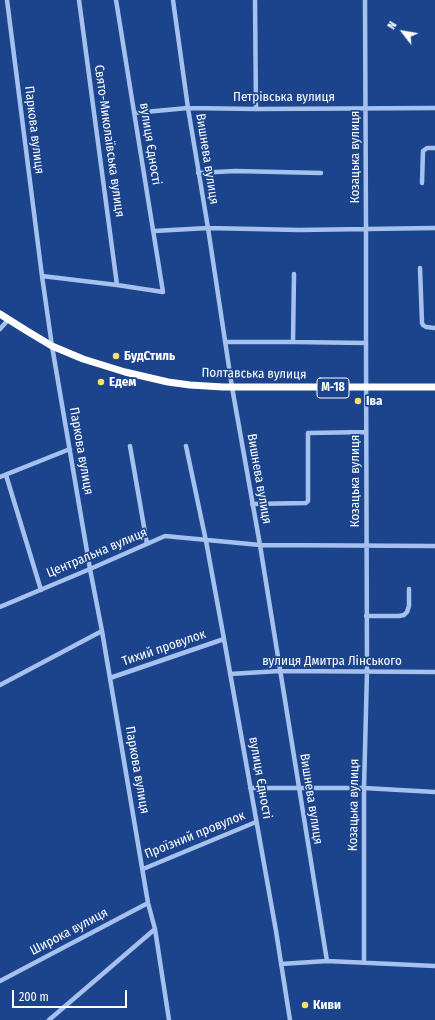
<!DOCTYPE html>
<html>
<head>
<meta charset="utf-8">
<style>
  body { margin:0 }
  #map { position:relative; width:435px; height:1020px; overflow:hidden; background:#1b448d; font-family:"Fira Sans Condensed",sans-serif }
  canvas { display:block }
  .north { position:absolute; left:383px; top:12px; width:40px; height:40px; -webkit-text-stroke:3px #1b448d; paint-order:stroke; rotate:301deg; font-size:11px; font-weight:700; line-height:16px; text-align:center; color:#fff }
  .north::after { content:''; display:block; margin:auto; width:14px; height:18px; background:#fff; clip-path:polygon(50% 0,100% 100%,50% 72%,0 100%) }
  .scale { position:absolute; left:12px; top:990px; width:115px; height:18px; box-sizing:border-box; border:2px solid #fff; border-top:0; padding-left:5px; font-size:12px; line-height:14px; white-space:nowrap; color:#fff; -webkit-text-stroke:3px #1b448d; paint-order:stroke }
</style>
</head>
<body>
<div id="map">
<canvas width="435" height="1020"></canvas>
<div class="north">N</div>
<div class="scale">200 m</div>
</div>
<script>
const ctx = document.querySelector('canvas').getContext('2d');
ctx.lineJoin = 'round';
function poly(rows) {
  const path = new Path2D();
  for (const r of rows) {
    path.moveTo(r[0], r[1]);
    for (let i = 2; i < r.length; i += 2) path.lineTo(r[i], r[i + 1]);
  }
  return path;
}
function stroke(path, color, width, dash) {
  ctx.strokeStyle = color;
  ctx.lineWidth = width;
  ctx.lineCap = dash ? 'butt' : 'round';
  ctx.setLineDash(dash || []);
  ctx.stroke(path);
}
function write(font, color, halo, rows, align = 'center') {
  ctx.font = font + ' "Fira Sans Condensed",sans-serif';
  ctx.lineWidth = 3.5;
  ctx.setLineDash([]);
  ctx.textBaseline = 'middle';
  ctx.strokeStyle = halo;
  ctx.fillStyle = color;
  for (const [text, x, y, turn = 0] of rows) {
    ctx.save();
    ctx.translate(x, y);
    ctx.rotate((+turn || 0) * Math.PI / 180);
    ctx.textAlign = isNaN(turn) ? turn : align;
    if (halo) ctx.strokeText(text, 0, 0);
    ctx.fillText(text, 0, 0);
    ctx.restore();
  }
}
stroke(poly([
  [7,0,42,276,52,346,90,569,102,631,148,903,155,929,169,1020],
  [79,0,117,285],
  [173,0,188,108,208,228,232,387,260,545,327,961],
  [255,0,256,109],
  [134,113,188,108,256,109,435,108],
  [198,173,235,171,321,173],
  [422,183,423,151,427,148,435,148],
  [154,231,208,228,299,230,435,228],
  [420,268,422,323,423,325,426,327,435,328],
  [42,276,117,285,163,292,116,0],
  [0,329,8,320],
  [225,342,293,342,366,343],
  [293,342,294,274],
  [130,446,147,544],
  [186,446,206,541,224,639,276,931,290,1020],
  [6,475,41,590],
  [0,477,70,449],
  [252,504,306,503,308,501,308,433,366,432],
  [0,607,90,569,165,536,260,545,435,546],
  [366,616,399,616,404,615,407,612,409,606,409,589],
  [230,674,280,671,435,672],
  [110,678,224,639],
  [0,685,102,631],
  [250,788,364,788,435,792],
  [143,869,256,822],
  [364,962,364,788,367,672,366,343,366,229,365,0],
  [281,964,327,961,435,966],
  [0,981,148,903],
  [49,1020,155,929]
]), '#a7c1ee', 4.5);
stroke(poly([
  [0,314,27,331,52,346,83,359,125,372,168,382,190,385,223,387,435,387]
]), '#fff', 7);
for (const [x, y, r, color] of [
  [116,356,4,"#ffde64"],
  [101,382,4,"#ffde64"],
  [358,401,4,"#ffde64"],
  [305,1005,4,"#ffde64"]
]) {
  const dot = new Path2D();
  dot.arc(x, y, r, 0, 2 * Math.PI);
  ctx.fillStyle = color;
  ctx.fill(dot);
  stroke(dot, '#1b448d', 1.5);
}
for (const [x, y, w] of [
  [333,388,32]
]) {
  const box = new Path2D();
  box.roundRect(x - w / 2, y - 10, w, 20, 3);
  ctx.fillStyle = '#1b448d';
  ctx.fill(box);
  stroke(box, '#fff', 1);
}
write('bold 12px', '#fff', null, [
  ["М-18",333,388]
]);
write('13px', '#fff', '#1b448d', [
  ["Петрівська вулиця",284,97],
  ["Паркова вулиця",34,130,83],
  ["Свято-Миколаївська вулиця",109,141,82],
  ["вулиця Єдності",150,144,81],
  ["Козацька вулиця",355,157,-90],
  ["Вишнева вулиця",207,159,81],
  ["Полтавська вулиця",254,374,1],
  ["Паркова вулиця",81,451,80],
  ["Вишнева вулиця",259,479,80],
  ["Козацька вулиця",355,481,-90],
  ["Центральна вулиця",97,553,-23],
  ["Тихий провулок",164,648,-19],
  ["вулиця Дмитра Лінського",332,661],
  ["Паркова вулиця",137,770,80],
  ["вулиця Єдності",260,778,80],
  ["Вишнева вулиця",311,799,81],
  ["Козацька вулиця",354,805,-89],
  ["Проїзний провулок",195,835,-22],
  ["Широка вулиця",69,932,-28]
]);
write('bold 13px', '#fff', '#1b448d', [
  ["БудСтиль",124,356],
  ["Едем",109,382],
  ["Іва",366,401],
  ["Киви",313,1005]
], 'left');
</script>
</body>
</html>
